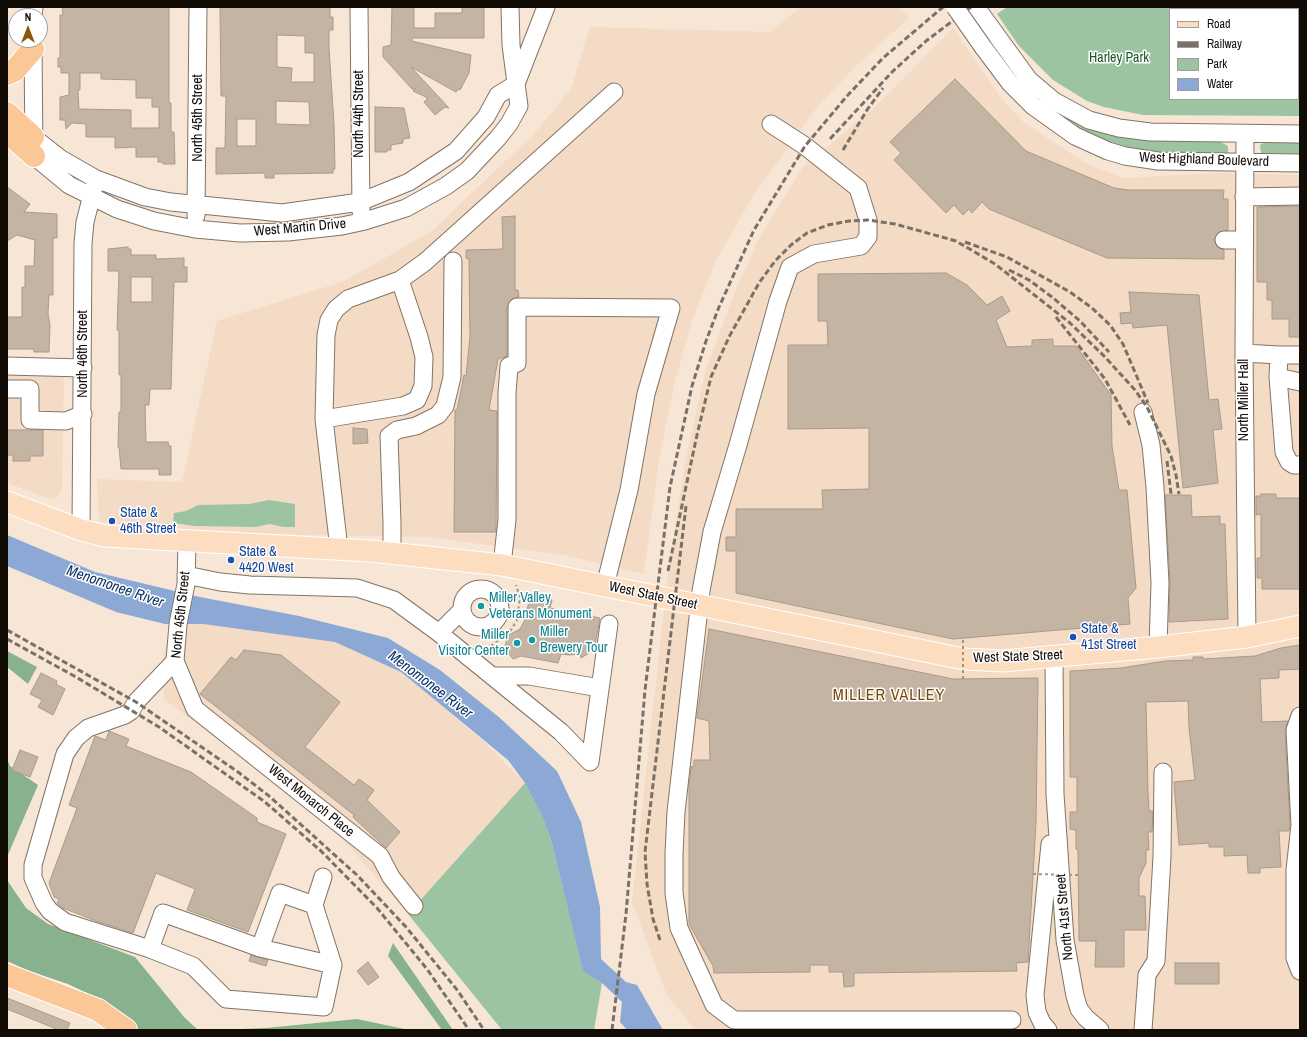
<!DOCTYPE html>
<html>
<head>
<meta charset="utf-8">
<style>
  body { margin:0 }
  #map { position:relative; width:1307px; height:1037px; overflow:hidden; background:#f7e6d5; font-family:"Archivo Narrow",sans-serif }
  canvas { display:block }
  .frame { position:absolute; inset:0; border:8px solid #120c07; pointer-events:none }
  .legend { position:absolute; left:1169px; top:8px; width:130px; height:92px; box-sizing:border-box; background:#fff; border:1px solid #a09e9c; margin:0; padding:5px 7px; list-style:none; font-size:12px; color:#120c07 }
  .legend li { display:flex; align-items:center; gap:8px; height:20px }
  .legend b { width:20px; border:1px solid #a09e9c }
  .north { position:absolute; left:8px; top:8px; width:40px; height:40px; box-sizing:border-box; background:#fff; border:1px solid #a09e9c; border-radius:50%; rotate:0deg; font-size:11px; font-weight:700; line-height:16px; text-align:center; color:#120c07 }
  .north::after { content:''; display:block; margin:auto; width:14px; height:18px; background:#8c5509; clip-path:polygon(50% 0,100% 100%,50% 72%,0 100%) }
</style>
</head>
<body>
<div id="map">
<canvas width="1307" height="1037"></canvas>
<div class="frame"></div>
<ul class="legend">
<li><b style="height:5px;background:#fdddc0"></b>Road</li>
<li><b style="height:5px;background:#7b7066"></b>Railway</li>
<li><b style="height:11px;background:#9dc4a2"></b>Park</li>
<li><b style="height:11px;background:#8ba9d4"></b>Water</li>
</ul>
<div class="north">N</div>
</div>
<script>
const ctx = document.querySelector('canvas').getContext('2d');
ctx.lineJoin = 'round';
function fillPath(path, color) {
  ctx.fillStyle = color;
  ctx.fill(path, 'evenodd');
}
function poly(rows) {
  const path = new Path2D();
  for (const r of rows) {
    if (r.length === 3) {
      path.moveTo(r[0] + r[2], r[1]);
      path.arc(r[0], r[1], r[2], 0, 2 * Math.PI);
      continue;
    }
    path.moveTo(r[0], r[1]);
    for (let i = 2; i < r.length; i += 2) path.lineTo(r[i], r[i + 1]);
  }
  return path;
}
function stroke(path, color, width, dash) {
  ctx.strokeStyle = color;
  ctx.lineWidth = width;
  ctx.lineCap = dash ? 'butt' : 'round';
  ctx.setLineDash(dash || []);
  ctx.stroke(path);
}
function write(font, color, halo, rows, align = 'center') {
  ctx.font = font + ' "Archivo Narrow",sans-serif';
  ctx.lineWidth = 3;
  ctx.setLineDash([]);
  ctx.textBaseline = 'middle';
  ctx.strokeStyle = halo;
  ctx.fillStyle = color;
  for (const [text, x, y, turn = 0] of rows) {
    ctx.save();
    ctx.translate(x, y);
    ctx.rotate((+turn || 0) * Math.PI / 180);
    ctx.textAlign = isNaN(turn) ? turn : align;
    if (halo) ctx.strokeText(text, 0, 0);
    ctx.fillText(text, 0, 0);
    ctx.restore();
  }
}
fillPath(poly([
  [1177,7,1300,7,1300,47,1298,47,1298,9,1178,9]
]), '#ecd7c9');
fillPath(poly([
  [801,7,898,7,909,18,857,65,818,106,756,191,716,260,692,321,674,385,659,459,644,574,563,555,427,537,186,533,99,522,97,479,182,482,217,321,345,281,432,231,534,134,571,89,590,27,770,32],
  [953,28,1002,99,1023,122,1087,164,1124,178,1219,173,1300,175,1300,1030,695,1030,666,993,632,902,668,572,686,457,705,373,732,299,759,238,803,167,875,107],
  [7,370,64,371,62,489,58,496,51,499,7,483],
  [172,620,335,642,401,672,483,741,525,783,408,914,333,828,164,699,161,666]
]), '#f3dbc5');
fillPath(poly([
  [1007,7,1177,7,1178,9,1170,9,1170,99,1298,99,1298,47,1300,47,1300,116,1143,115,1104,107,1087,101,1053,80,1019,46,997,14],
  [1026,85,1049,105,1219,141,1228,146,1228,153,1162,153,1123,147,1103,140,1071,125,1037,100],
  [1300,139,1300,154,1261,153,1260,145,1269,140],
  [269,500,295,504,295,527,283,527,270,524,256,527,195,526,173,523,174,513,186,511,198,505,249,504],
  [525,783,542,816,551,840,583,970,602,983,594,1030,502,1030,408,914]
]), '#9dc4a2');
fillPath(poly([
  [7,651,37,667,28,684,7,667],
  [7,759,10,766,38,785,7,857],
  [7,880,26,908,48,924,135,957,184,1017,198,1030,136,1030,103,1001,68,984,26,970,7,961],
  [393,943,453,1030,442,1030,388,956],
  [357,1019,409,1030,217,1030,266,1028]
]), '#87b28d');
fillPath(poly([
  [7,535,95,572,200,597,299,616,388,638,440,670,500,718,557,771,581,822,600,907,601,959,626,982,637,985,663,1030,627,1030,620,1022,622,1002,602,983,583,971,551,840,542,816,525,783,508,760,401,672,335,642,203,624,165,624,116,612,7,566]
]), '#8ba9d4');
const building = poly([
  [62,7,169,7,169,103,171,103,171,132,174,132,175,164,163,164,163,162,158,162,158,157,136,157,136,147,115,148,115,137,86,137,86,124,72,123,66,129,65,120,60,120,60,97,69,95,69,73,61,73,61,67,58,67,58,58,60,58,60,15,63,15,62,7],
  [80,73,101,73,101,79,136,80,136,98,152,98,152,107,159,107,159,128,131,128,131,110,79,109,78,90,80,90,80,73],
  [220,7,330,7,330,17,333,17,333,30,329,30,329,48,334,124,335,169,333,169,333,173,274,174,274,178,265,178,265,173,216,174,216,148,225,148,226,96,221,96,220,7],
  [277,35,305,36,305,53,314,53,314,82,291,82,292,68,277,67,277,35],
  [276,101,309,102,310,125,276,124,276,101],
  [237,119,256,119,256,146,237,146,237,119],
  [392,7,414,7,414,28,435,28,435,13,462,13,462,7,484,7,484,38,412,38,412,41,471,55,469,73,460,90,458,89,456,92,411,67,449,108,445,107,435,115,424,102,428,98,413,91,416,89,412,89,383,57,383,47,391,45,392,7],
  [955,79,1026,151,1114,188,1128,190,1224,190,1223,199,1228,199,1228,230,1219,232,1214,240,1219,248,1224,250,1224,259,1107,258,989,209,982,202,972,213,969,209,963,215,954,205,946,213,894,160,901,153,890,142,955,79],
  [375,107,404,108,410,138,403,139,403,143,391,145,391,150,387,150,387,152,375,152,375,107],
  [7,187,30,204,24,212,57,214,57,238,53,238,53,295,49,295,48,314,50,325,49,352,34,352,34,349,7,349,7,317,22,317,22,287,25,287,25,266,34,266,35,240,17,235,7,241,7,187],
  [1300,206,1300,337,1289,337,1289,319,1272,319,1272,300,1267,300,1267,282,1257,282,1257,207,1300,206],
  [515,216,515,290,518,290,519,297,512,299,507,307,507,356,498,359,489,410,497,411,496,532,454,532,455,410,457,410,464,375,466,376,470,337,469,259,466,258,466,250,503,249,502,217,515,216],
  [128,247,128,249,131,249,131,255,156,255,156,259,184,258,184,267,187,267,187,282,174,282,171,389,150,389,149,405,145,405,146,442,168,442,169,446,171,446,171,475,159,475,159,469,121,469,119,447,118,447,119,412,121,412,121,375,119,375,119,330,117,330,119,271,108,271,108,249,128,247],
  [131,277,152,277,152,302,131,302,131,277],
  [946,273,967,285,987,305,1002,296,1010,311,996,320,1007,347,1032,346,1032,340,1053,339,1053,346,1076,346,1111,395,1112,446,1119,490,1127,490,1136,588,1128,598,1130,624,953,639,736,593,736,551,726,551,726,537,736,537,736,509,823,509,822,490,869,489,869,428,788,429,788,345,828,345,827,321,818,321,818,274,946,273],
  [1129,292,1199,295,1209,400,1218,399,1222,429,1213,430,1218,483,1183,488,1167,325,1133,328,1132,323,1121,324,1120,313,1131,312,1129,292],
  [353,428,367,429,368,443,353,444,353,428],
  [7,430,43,430,43,456,30,456,30,461,13,461,13,455,7,455,7,430],
  [1261,494,1276,494,1276,498,1300,498,1300,589,1262,589,1262,578,1257,578,1257,558,1261,558,1261,514,1256,515,1256,496,1261,496,1261,494],
  [1165,495,1191,495,1192,517,1220,516,1220,524,1225,524,1228,619,1169,622,1170,582,1165,495],
  [537,598,552,600,550,608,600,618,594,650,581,658,580,654,569,655,561,654,558,663,521,656,513,659,505,649,507,636,520,629,526,618,528,605,537,598],
  [709,629,953,679,1038,678,1036,823,1028,962,1016,963,1017,971,854,973,854,986,844,987,843,972,829,972,829,965,810,965,810,972,714,973,713,966,689,924,689,785,691,767,694,766,694,760,710,760,709,721,697,718,709,629],
  [1300,645,1300,669,1279,670,1279,678,1260,679,1262,722,1288,721,1285,731,1290,825,1289,831,1279,831,1281,867,1260,868,1260,873,1248,873,1247,855,1224,856,1224,847,1209,847,1209,843,1179,845,1174,782,1195,780,1189,728,1188,701,1146,702,1148,792,1149,811,1153,811,1152,832,1148,832,1149,850,1146,850,1146,863,1139,878,1139,896,1145,896,1146,930,1124,930,1124,967,1095,967,1096,941,1079,941,1078,850,1076,849,1076,830,1070,829,1070,812,1077,812,1077,777,1070,777,1070,671,1121,668,1165,661,1193,660,1193,657,1203,657,1203,659,1255,656,1281,648,1300,645],
  [244,650,281,655,340,702,305,747,354,785,359,779,374,790,367,800,400,832,386,848,353,817,354,815,200,694,231,657,236,660,244,650],
  [41,673,57,681,56,684,65,689,53,715,38,707,42,700,30,694,41,673],
  [109,731,129,739,126,746,191,772,257,818,257,822,286,834,248,932,187,910,195,889,156,873,133,933,96,921,63,908,57,903,59,899,54,897,49,883,77,808,69,805,95,736,106,740,109,731],
  [20,750,38,757,30,777,12,770,20,750],
  [251,955,268,960,266,966,249,961,251,955],
  [368,962,379,977,368,985,357,971,368,962],
  [1175,963,1219,963,1219,984,1175,984,1175,963],
  [7,998,70,1023,67,1030,59,1030,7,1009,7,998]
]);
fillPath(building, '#c4b4a4');
stroke(building, '#aa9a8a', 1);
const minor = poly([
  [359,7,361,212],
  [976,7,1029,80,1054,101,1089,120,1119,128,1150,132,1300,134],
  [1191,7,1191,9],
  [1243,7,1243,9],
  [33,16,34,7],
  [1298,31,1300,31],
  [33,43,34,156,69,185,117,209,154,221,195,229,240,233,288,232,342,226,365,221,406,208,446,186,467,171,498,138,509,124,519,106,511,45,510,7],
  [983,47,1010,83,1033,106,1075,136,1108,151,1125,156,1158,161,1300,163],
  [771,124,805,146,858,188,868,220,868,237,861,246,814,254,790,267,778,301,738,445,712,532,701,591,676,812,674,854,674,893,679,928,714,1005,734,1020,1012,1020],
  [1245,134,1244,353,1247,637],
  [34,138,61,159,96,179,145,197,171,202,282,213,360,202,409,182,456,151,486,117,498,95,516,84,546,7],
  [1244,197,1300,196],
  [196,216,198,7],
  [1224,240,1244,240],
  [1244,353,1279,355,1278,377,1284,452,1289,462,1294,465,1300,465],
  [1279,355,1300,355],
  [7,366,83,368],
  [1278,377,1300,382],
  [7,389,30,389,30,420,66,421,83,414],
  [1143,412,1151,445,1155,487,1160,583,1158,647],
  [324,419,403,406,417,400,423,386,424,357,419,337,400,280],
  [81,530,83,243,85,222,94,187],
  [187,542,186,584,178,624,175,661,195,709,380,856,391,877,414,906],
  [339,549,324,419,326,335,329,320,336,309,348,299,400,280,425,262,614,92],
  [392,553,392,523,389,436,397,430,416,426,438,415,445,406,452,377,453,261],
  [502,565,507,520,507,393,509,366,517,363,517,307,671,308,646,394,629,490,605,586],
  [186,575,220,582,250,585,357,588,394,600,439,633,561,732,590,762],
  [481,608,19],
  [439,633,462,610],
  [1054,657,1055,794,1065,940,1075,996,1079,1009,1086,1018,1100,1030],
  [492,676,529,676,600,688],
  [1300,716,1295,730,1300,825,1295,870,1295,958,1300,971],
  [590,762,609,624],
  [314,905,323,877],
  [260,948,280,893,314,905,333,965],
  [150,949,163,913,260,948,333,965,324,1007,226,999,193,966,150,949,65,922,50,911,44,903,33,878,33,865,65,754,76,738,88,728,125,715,131,711,136,702,175,661],
  [1048,1030,1042,1023,1037,1012,1035,995,1050,844],
  [1143,1030,1147,975,1156,961,1162,857,1163,772]
]);
const major = poly([
  [7,502,81,530,105,536,370,551,502,565,964,659,1003,661,1158,647,1247,637,1300,626]
]);
const highway = poly([
  [7,74,14,71,33,49],
  [7,113,33,137],
  [7,132,34,156],
  [7,975,98,1010,126,1030]
]);
stroke(minor, '#837465', 19);
stroke(major, '#fff', 23);
stroke(highway, '#fff', 24);
stroke(poly([
  [491,646,511,630,517,620,520,597,516,585]
]), '#a19487', 2, [3, 3]);
stroke(minor, '#fff', 17);
stroke(major, '#fdddc0', 21);
stroke(highway, '#fbc796', 22);
stroke(poly([
  [830,139,892,72,926,41,971,7],
  [843,150,867,110,883,88],
  [965,242,1007,257,1070,292,1092,308,1110,325,1123,344,1148,403],
  [1009,270,1029,280,1052,297,1080,321,1109,352],
  [1056,317,1105,379,1130,425],
  [1167,461,1171,494],
  [668,571,697,435,711,377,729,337,759,283,775,261,791,245,807,233,828,225,849,221,868,220,895,224,956,241,995,264,1070,323,1105,357,1135,390,1147,407,1171,456,1176,475,1179,494],
  [7,630,136,702,238,772,269,796,357,875,406,927,458,991,484,1030],
  [7,639,76,677,159,727,265,802,321,851,377,908,427,969,469,1030],
  [660,940,653,919,647,884,645,852,686,506],
  [612,1030,626,914,645,690,670,487,692,386,706,341,719,307,754,230,805,146,847,96,883,58,943,7]
]), '#7b7066', 3, [6, 3]);
const minorBridge = poly([
  [955,7,983,47]
]);
stroke(minorBridge, '#837465', 19, []);
stroke(poly([
  [963,679,963,638],
  [1033,874,1079,875]
]), '#a19487', 2, [3, 3]);
stroke(minorBridge, '#fff', 17);
for (const [x, y, r, color] of [
  [112,521,4,"#1a4fb4"],
  [231,560,4,"#1a4fb4"],
  [481,606,4,"#0f9aa8"],
  [1073,637,4,"#1a4fb4"],
  [532,640,4,"#0f9aa8"],
  [517,643,4,"#0f9aa8"]
]) {
  const dot = new Path2D();
  dot.arc(x, y, r, 0, 2 * Math.PI);
  ctx.fillStyle = color;
  ctx.fill(dot);
  stroke(dot, '#fff', 1.5);
}
write('14px', '#195929', '#fff', [
  ["Harley Park",1119,58]
]);
write('14px', '#120c07', '#fff', [
  ["North 44th Street",359,114,-90],
  ["North 45th Street",198,118,-90],
  ["West Highland Boulevard",1204,160,2],
  ["West Martin Drive",300,228,-5],
  ["North 46th Street",83,354,-90],
  ["North Miller Hall",1244,400,-90],
  ["West State Street",653,596,12],
  ["North 45th Street",181,615,-84],
  ["West State Street",1018,657,-2],
  ["West Monarch Place",311,801,39],
  ["North 41st Street",1065,917,-95]
]);
write('14px', '#164399', '#fff', [
  ["State &",120,513],
  ["46th Street",120,529],
  ["State &",239,552],
  ["4420 West",239,568],
  ["State &",1081,629],
  ["41st Street",1081,645]
], 'left');
write('14px', '#0d838f', '#fff', [
  ["Miller Valley",489,598],
  ["Veterans Monument",489,614],
  ["Miller",540,632],
  ["Brewery Tour",540,648],
  ["Miller",509,635,"right"],
  ["Visitor Center",509,651,"right"]
], 'left');
write('italic 15px', '#0e3569', '#fff', [
  ["Menomonee River",115,587,19],
  ["Menomonee River",430,685,37]
]);
ctx.letterSpacing = '1px';
write('16px', '#784600', '#fff', [
  ["MILLER VALLEY",889,696]
]);
ctx.letterSpacing = '0px';
</script>
</body>
</html>
